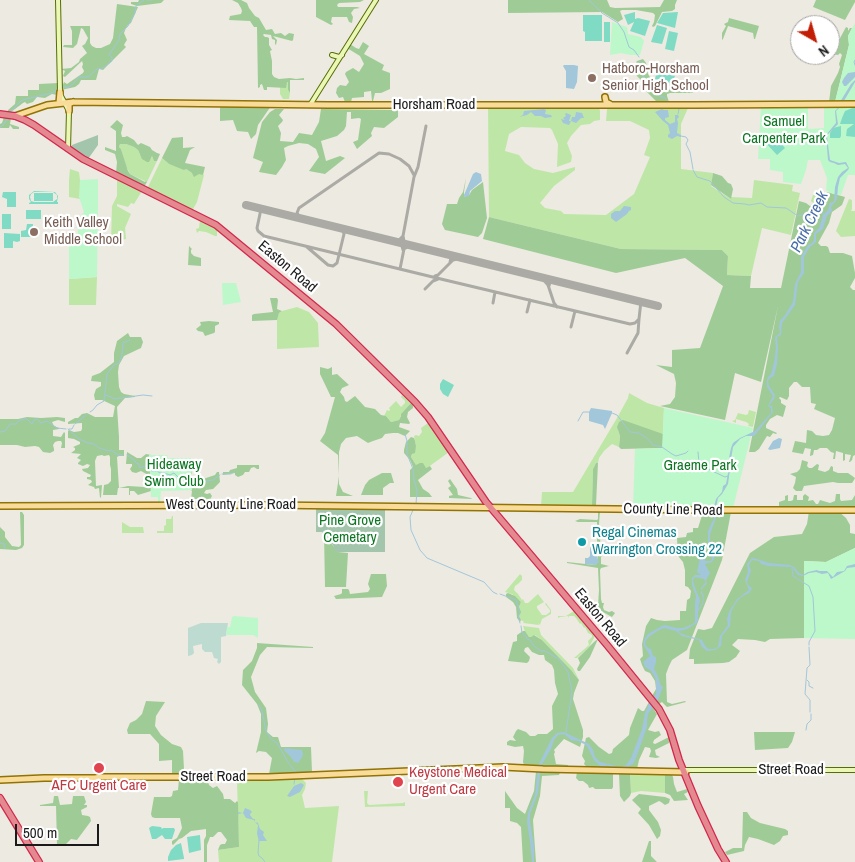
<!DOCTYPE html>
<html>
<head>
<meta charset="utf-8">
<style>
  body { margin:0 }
  #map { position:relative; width:855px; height:862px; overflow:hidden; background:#edeae1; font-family:"Archivo Narrow",sans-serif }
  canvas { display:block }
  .north { position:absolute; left:790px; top:15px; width:50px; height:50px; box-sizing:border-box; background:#fff; border:1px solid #a4a4a4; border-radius:50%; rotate:142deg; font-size:14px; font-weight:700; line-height:20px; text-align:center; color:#1b1b1b }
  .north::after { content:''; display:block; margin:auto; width:18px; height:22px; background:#c21d05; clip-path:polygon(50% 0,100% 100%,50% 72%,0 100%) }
  .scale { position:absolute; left:15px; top:824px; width:84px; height:22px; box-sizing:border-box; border:2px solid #1b1b1b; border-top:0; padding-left:6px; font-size:15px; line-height:18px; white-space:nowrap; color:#1b1b1b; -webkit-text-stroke:4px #fff; paint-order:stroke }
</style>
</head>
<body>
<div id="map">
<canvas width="855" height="862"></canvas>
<div class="north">N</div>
<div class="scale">500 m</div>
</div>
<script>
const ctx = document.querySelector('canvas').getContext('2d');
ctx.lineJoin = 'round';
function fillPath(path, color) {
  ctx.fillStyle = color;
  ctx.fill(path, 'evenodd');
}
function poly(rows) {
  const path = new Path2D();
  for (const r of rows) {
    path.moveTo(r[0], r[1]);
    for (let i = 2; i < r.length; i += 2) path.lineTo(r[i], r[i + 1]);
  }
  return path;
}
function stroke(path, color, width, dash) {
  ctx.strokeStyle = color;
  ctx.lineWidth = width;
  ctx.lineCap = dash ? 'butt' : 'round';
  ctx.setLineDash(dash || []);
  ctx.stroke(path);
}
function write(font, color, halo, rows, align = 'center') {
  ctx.font = font + ' "Archivo Narrow",sans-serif';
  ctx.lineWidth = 4.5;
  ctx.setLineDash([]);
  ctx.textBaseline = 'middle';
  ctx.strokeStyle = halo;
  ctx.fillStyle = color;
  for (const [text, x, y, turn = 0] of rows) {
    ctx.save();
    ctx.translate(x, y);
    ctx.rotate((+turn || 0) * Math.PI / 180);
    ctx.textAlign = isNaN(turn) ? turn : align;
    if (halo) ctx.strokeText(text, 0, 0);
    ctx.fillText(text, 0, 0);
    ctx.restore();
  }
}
fillPath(poly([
  [287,82,288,82,288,90,290,93,289,99,283,99,280,94,280,87,283,87],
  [488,107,598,108,600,110,600,120,594,121,590,124,581,125,571,136,567,143,572,156,571,162,557,167,558,144,552,130,550,128,521,127,509,134,505,151,519,155,525,163,534,169,553,173,575,167,575,170,554,186,540,203,545,208,561,211,564,214,606,215,634,194,650,157,644,155,650,138,649,130,630,121,606,121,607,110,608,107,688,108,681,124,681,169,713,173,711,186,731,199,731,197,752,198,754,180,793,185,792,191,800,193,791,235,762,228,751,276,727,275,728,256,722,250,621,249,489,217],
  [120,144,126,144,134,147,138,150,140,155,151,158,152,156,154,161,157,161,147,182,130,174,126,166,121,149,119,147],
  [162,158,169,164,186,169,192,173,199,173,204,175,197,202,192,211,147,189],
  [70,169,79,172,80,180,80,199,69,197,69,180],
  [117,179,142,191,134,204,131,203,128,207,117,204,117,206,131,214,125,228,126,239,111,242,112,206,117,196],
  [822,191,826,194,824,208,817,206,811,201,813,195,817,195,819,192],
  [849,199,852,200,852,209,851,211,855,211,855,236,841,237,836,231],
  [200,220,217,228,217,236,215,236,206,232,199,231,197,233,196,229,199,228],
  [97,277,96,305,69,305,69,279],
  [297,307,309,312,318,323,319,347,277,349,277,318,279,313,282,311],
  [629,393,647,403,664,408,663,434,618,430,620,436,619,447,612,444,604,451,599,458,598,463,596,463,593,469,592,505,541,506,542,492,573,492,617,418,628,398],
  [402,395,411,403,402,413,399,420,391,422,386,416,384,416,387,410,389,411,390,410,389,408,396,401,401,407,405,403,405,401,401,397],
  [749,410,756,412,753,427,748,426,749,424,746,422,736,419,736,423,732,421,735,420,738,413,746,415,748,414],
  [428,423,449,452,427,468,416,465,411,457,416,446,414,436,416,435,419,436,422,432,421,428],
  [172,516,173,516,173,533,157,533,157,531,164,531,164,526,166,525,166,519,171,519],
  [122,522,130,527,143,527,144,533,122,533],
  [520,574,522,576,522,580,518,584,515,586,514,590,518,594,522,600,523,599,525,603,528,603,538,594,544,602,537,606,537,608,542,615,546,615,550,612,550,610,545,604,546,603,551,610,551,614,542,619,540,625,538,623,539,625,523,623,524,622,521,620,519,616,519,607,521,602,512,594,505,592],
  [574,611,595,636,589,647,577,658,574,658,589,645,588,641,592,637,592,635,588,633,585,627,584,628,581,623,580,624,576,618,574,616,569,616,568,618,568,616,560,617,558,618,558,616,566,616],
  [523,626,539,628,541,635,573,668,579,680,574,674,572,671,542,640,535,635,531,637,529,637,525,632],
  [630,773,665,774,665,793,641,791,631,793],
  [301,778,306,783,305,789,302,795,305,808,339,806,332,862,219,862,218,850,239,847,237,781],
  [364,791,368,791,367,803,369,805,403,803,405,802,405,806,365,807]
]), '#bee7a7');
fillPath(poly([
  [139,0,164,0,161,3,137,6,131,4,131,2,138,2],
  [232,0,241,0,247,3,249,8,255,16,259,18,266,30,272,29,275,34,281,33,285,36,289,33,294,34,293,40,292,41,273,36,277,40,276,45,275,44,275,40,272,39,271,35,264,34,263,35,265,37,267,37,269,38,269,45,272,50,270,51,272,61,272,74,274,77,279,79,290,78,296,79,304,78,304,80,290,80,290,93,288,90,288,82,287,82,286,88,267,87,267,90,264,90,262,84,260,85,260,87,258,88,257,27,254,27,250,21,229,20,230,16,241,14,242,11,241,8,238,3],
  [316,0,364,0,360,2,339,3,337,5,338,7,357,7,360,8,354,9,351,13,353,17,352,23,349,22,347,17,332,17,331,22,333,24,331,25,316,17],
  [508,0,607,0,610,7,615,8,660,7,664,0,677,0,675,5,675,9,672,11,662,12,655,26,653,27,652,26,654,22,655,15,653,13,636,10,622,10,620,11,623,19,618,22,602,12,508,13],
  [816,0,855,0,855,2,845,20,813,7],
  [117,4,138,7,131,23,128,25,126,28,124,33,127,40,125,43,124,45,126,47,103,70,99,69,96,80,81,80,79,84,75,87,61,90,64,82,67,84,83,73,84,71,82,67,83,64,82,61,65,77,63,76,65,71,61,69,71,68,79,62,80,59,87,53,82,46,85,44,88,38,83,29,81,28,77,44,73,48,63,47,64,45,72,45,72,31,70,26,90,26,90,43,92,46,96,48,101,48,110,44,113,38],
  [729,18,759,26,755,39,754,39,753,33,728,26,723,39,722,40,722,33,726,26,724,24,728,22],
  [846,27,848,28,848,31,850,28,852,28,848,36,849,45,835,102,829,102,831,86,838,73,840,67,839,64,842,55,840,53,838,55,833,54,831,58,830,57],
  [363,42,369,46,364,54,384,65,382,70,390,73,390,89,381,93,375,93,373,101,372,101,371,91,364,92,364,97,352,98,351,102,345,102,343,97,339,98,336,93,337,88,340,85,346,86,349,82,345,74,346,72,353,68,359,72,364,64,360,56,347,48,350,44,356,48,359,49],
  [643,59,646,63,648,74,656,87,676,91,693,92,692,93,670,93,667,94,667,96,669,102,658,103,645,90,641,80,635,74,634,66,637,61],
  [58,83,58,94,57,95,52,94,45,98,37,97,33,102,27,104,25,102,23,103,11,112,8,113,8,110,15,104,16,96,28,96,28,90,39,90,39,84],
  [271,106,258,125,256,134,251,139,248,132,237,131,233,120,220,121,220,107],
  [275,109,284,109,279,115,283,120,282,122,278,126,281,133,280,141,293,142,299,133,312,135,319,122,321,109,398,110,398,117,384,128,374,127,371,133,372,136,357,149,353,142,358,140,361,119,359,118,351,119,351,112,347,112,346,126,344,130,337,136,321,141,326,161,340,156,345,158,325,174,309,171,319,157,316,149,308,144,299,143,288,146,284,148,286,160,282,167,276,175,259,172,263,162,253,158,262,122,270,112],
  [4,117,11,118,10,124,19,127,19,129,13,129,10,125,9,128,0,128,0,124,2,123],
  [117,120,123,125,121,133,122,137,125,137,127,136,134,140,138,145,141,143,150,147,152,150,157,153,160,154,157,161,154,161,152,156,149,162,147,162,142,159,138,150,134,147,126,144,120,144,119,147,121,149,128,171,130,174,145,182,146,181,147,182,144,187,116,173,117,162,115,154,105,150,105,147,116,151,116,131,110,127],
  [183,137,183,148,195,147,190,150,185,163,205,167,203,175,199,174,194,177,192,173,186,169,184,170,169,164,162,158,172,138],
  [713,173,722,176,728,183,731,184,733,189,731,199,711,185],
  [466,178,464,192,464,197,469,195,472,190,483,182,487,218,482,233,478,237,445,230,442,224,447,204,457,204,459,198,463,192],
  [827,192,845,197,842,205,832,212,829,223,818,243,821,246,826,246,828,247,830,253,843,253,852,256,855,273,855,278,850,287,853,290,855,290,855,455,853,456,852,460,850,462,849,462,851,455,845,454,845,460,843,461,843,453,836,451,835,459,833,459,834,453,831,452,827,448,820,448,817,450,814,450,813,455,810,456,810,455,811,449,805,448,803,454,792,452,795,441,806,443,807,430,812,431,816,435,823,436,829,435,832,430,835,418,814,409,816,404,811,403,810,387,802,387,797,382,794,382,789,388,789,396,787,400,780,397,779,398,781,400,781,403,786,406,783,417,777,415,770,419,766,425,766,428,777,433,776,434,773,433,770,437,767,436,759,449,755,452,749,452,778,306,761,382,735,373,725,420,660,406,670,404,675,397,676,383,674,374,656,365,672,367,672,350,700,348,723,286,685,258,616,273,483,239,489,217,621,249,722,250,728,256,727,275,751,276,750,288,781,288,799,201,806,203,810,206,813,203,824,208],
  [189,246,192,249,191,250,191,253,194,256,201,258,201,266,188,265],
  [270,298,277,298,278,300,277,309,282,311,279,313,277,320,252,321,252,315,254,314,273,312],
  [209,321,219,322,219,324,215,326,215,332,214,333,205,336,203,332,198,331,196,329,201,325,200,322],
  [128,333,130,337,141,337,143,342,141,348,124,356,119,365,118,372,119,387,121,392,124,394,135,396,135,397,125,398,117,407,119,437,119,450,124,450,124,456,119,456,117,457,119,488,128,486,144,487,149,484,150,476,141,471,136,473,132,472,130,469,132,466,132,464,126,464,127,452,137,458,141,458,146,454,151,455,151,491,138,495,134,491,130,491,130,495,129,495,129,488,118,488,117,495,103,495,104,485,108,484,111,481,111,469,110,465,110,457,109,455,104,456,102,455,97,456,95,461,96,486,102,485,101,497,100,498,99,488,95,489,94,487,88,485,92,482,91,480,87,479,87,477,90,477,91,475,83,471,82,469,88,468,90,465,87,464,83,466,78,464,78,463,81,460,77,458,81,454,71,453,75,450,75,448,73,447,80,444,80,442,74,439,68,438,68,431,69,430,74,432,81,431,82,429,82,423,68,424,68,422,75,418,78,418,82,414,87,413,95,417,113,417,115,406,102,400,95,400,94,395,96,389,101,386,101,382,91,381,92,376,100,373,114,362,114,353,117,341],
  [320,367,328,369,332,367,332,375,337,374,349,385,342,388,340,392,344,397,345,401,347,402,355,396,365,407,375,409,381,415,386,416,391,422,399,420,401,416,401,414,411,403,413,404,413,408,408,412,407,417,410,423,409,424,400,423,399,427,410,431,405,436,398,433,393,433,385,434,382,438,373,441,368,443,357,436,346,438,341,444,339,452,339,484,343,492,353,496,336,496,339,476,338,455,320,441,325,433,335,397,331,397,320,374],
  [27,417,41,418,57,417,65,418,65,422,58,420,52,422,54,426,59,428,59,429,53,430,53,436,61,437,64,432,65,433,65,448,61,448,62,443,61,441,58,441,55,442,53,445,54,449,54,451,50,453,43,452,39,447,35,446,25,447,17,445,0,445,0,419,18,419],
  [623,420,663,434,663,448,621,449,619,447,620,436,617,427,619,422],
  [411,437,414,438,415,441,416,446,415,453,412,454,411,457,416,465,420,463,423,463,426,468,430,466,432,469,418,480,423,489,429,493,432,497,410,497,410,470,413,467,410,460,404,453,404,450,406,442],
  [191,458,192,478,203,479,215,475,217,472,219,472,220,482,213,489,206,490,204,493,207,494,210,493,212,496,209,501,205,499,194,499,193,504,191,499,192,491,191,490],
  [802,460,808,462,807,466,809,468,812,468,817,464,819,465,818,470,825,472,829,470,831,466,833,467,833,471,838,473,848,473,855,478,854,480,852,483,838,483,833,482,804,486,802,491,796,491,793,488,795,483,796,477,790,474,797,472,800,469],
  [596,463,598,463,596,505,592,505,593,469],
  [237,465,259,465,259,469,257,469,254,467,251,468,249,472,245,472,243,475,238,477,235,475,235,473,223,475,223,472,229,472,230,470,237,468],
  [382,473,391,473,394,483,390,483,383,488,383,495,361,495,365,485,369,480],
  [450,479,457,489,458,495,471,498,472,499,449,498,449,496,453,495,448,488,451,486,448,481],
  [805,494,809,497,808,501,813,500,816,504,818,504,820,500,830,503,835,501,836,494,840,494,840,499,841,501,852,500,855,495,855,508,779,507,779,502,785,500,785,496,788,495,788,501,791,501,793,500,794,495,797,495,797,500,803,500,803,496],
  [598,511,600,511,599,524,601,534,600,543,600,544,604,544,604,549,602,551,602,553,615,553,616,555,603,555,601,557,601,564,609,566,601,568,600,570,601,599,602,603,604,603,603,607,604,610,609,612,612,611,615,613,612,617,601,611,598,606,599,590,598,568,567,563,567,562,595,565,597,563,598,553,597,545,597,522,578,522,575,521,580,519,597,520,598,519],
  [809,511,838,511,846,518,850,525,850,533,855,534,855,548,826,562,804,561,804,638,770,639,765,642,755,640,738,639,732,645,740,651,736,657,729,662,723,663,694,664,694,659,689,659,690,649,698,629,704,630,712,628,750,553,774,537,802,534,807,524],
  [20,512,22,512,24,515,24,545,22,548,16,550,0,549,0,527,5,532,5,537,12,546,19,547,21,545],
  [703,512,731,512,722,560,687,650,672,660,669,666,666,674,667,702,672,704,685,701,686,702,667,707,662,702,659,704,652,696,656,689,655,681,650,673,645,671,642,665,640,659,643,656,642,644,646,626,651,618,657,620,665,621,680,620,680,611,686,611,687,600,690,598,691,591,688,587,685,586,685,570,683,562,678,556,677,538,686,537,687,533,693,532,693,528,698,528],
  [324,534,338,552,348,553,346,587,325,587],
  [371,574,386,574,387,586,382,597,336,599,334,596,341,594,342,593,342,589,348,589,349,590,350,594,368,592,370,589,368,584],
  [508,593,515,596,521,602,519,607,521,612,519,616,521,620,520,622,517,618,516,607,513,602,506,597,506,594],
  [523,631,525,631,529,637,531,637,534,635,542,640,572,671,574,674,579,680,574,693,573,699,583,730,583,737,580,747,564,739,554,750,555,752,554,754,556,764,568,765,568,768,524,765,523,762,524,751,523,746,515,747,507,745,507,742,510,740,516,741,513,737,516,731,518,729,526,732,530,736,535,736,538,734,547,734,553,729,552,706,558,694,555,683,554,670,552,665,545,660,544,655,539,655,532,652,528,647,525,648,524,651,530,657,529,661,527,663,508,661,513,642,517,641,517,635],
  [598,639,590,657,580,671,578,671,577,669,580,663,578,658,595,641],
  [257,643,313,647,313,648,267,647,260,655,251,677,255,692,266,708,268,724,267,732,273,737,278,737,281,747,311,747,312,772,269,774,272,758,266,752,259,751,256,753,261,732,261,714,257,704,242,685,243,670,252,661,257,648],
  [146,701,165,702,156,716,155,726,161,735,172,744,181,747,183,751,184,769,181,774,172,774,172,760,159,761,159,744,150,734,128,734,127,730,130,723,136,720,142,714],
  [649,702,657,714,648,730,655,732,659,731,661,735,654,740,653,743,655,744,669,737,671,740,669,742,669,743,655,750,656,755,660,757,656,758,649,757,651,751,650,748,645,747,639,760,637,769,588,768,584,764,585,761,582,756,586,738,589,737,599,747,609,754,612,753,613,749,629,735,630,728,638,708,642,711,644,711],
  [754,732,795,732,792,742,788,748,755,750],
  [536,771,560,772,559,775,542,776,540,796,533,820,536,862,523,862,521,827,517,823,510,821,510,808,505,808,505,791,517,808,525,814,534,791],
  [577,772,613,774,613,787,612,789,595,789,593,787,589,788,588,785,583,781,579,781,576,778],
  [630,773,631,793,630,796,624,802,620,796,619,774],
  [671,773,673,777,674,784,677,792,687,789,688,792,684,794,688,800,674,801,670,795,665,793,665,774],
  [179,779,187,779,188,781,196,781,197,779,207,779,209,785,213,788,217,786,223,794,224,799,230,799,235,803,237,801,238,802,239,847,218,850,220,845,222,844,225,844,227,840,221,832,218,832,213,837,210,837,209,840,207,845,207,862,204,862,204,840,206,836,206,829,191,831,182,838,179,839,173,845,172,844,172,841,177,838,182,828,180,818,155,818,152,817,151,814,154,797,170,797,172,796,173,791,178,790],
  [639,794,665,797,670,799,669,803,665,805,661,802,659,801,649,806,649,810,658,822,661,830,660,836,657,839,649,825,638,813,641,809,632,800],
  [54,796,58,796,60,805,72,804,73,796,84,796,86,802,84,805,87,805,87,807,81,810,82,815,88,816,90,817,91,821,77,840,71,839,66,844,57,845,56,806,40,806,40,805,53,803],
  [743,812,747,812,751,818,760,823,785,829,788,831,788,835,783,836,780,841,774,845,758,839,749,837,745,845,744,851,727,855,725,852,733,848,742,848],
  [649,841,651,841,651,856,657,862,642,862]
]), '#9fcc96');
fillPath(poly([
  [201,623,228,623,226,636,221,637,221,662,219,664,217,662,218,659,214,658,212,652,205,652,202,649,202,644,193,646,194,653,192,655,188,656,188,628]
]), '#bedbd1');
fillPath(poly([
  [98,135,98,145,88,159,71,147,72,145],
  [316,507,385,508,385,552,338,552,335,551,333,545,322,532,316,532]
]), '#a3c5ac');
fillPath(poly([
  [612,22,627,27,628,34,641,37,644,41,640,55,631,55,621,53,610,55],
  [855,23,855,175,848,175,841,195,833,194,826,190,827,178,820,160,808,160,806,170,801,184,783,182,783,172,770,170,770,159,758,159,761,106,808,106,808,129,824,128,824,105,835,102,849,45,848,36],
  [98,179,98,203,97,277,69,279,69,237,78,233,78,228,74,227,78,227,79,218,84,212,79,197,80,180],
  [222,283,236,283,241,302,223,305],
  [664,408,753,428,733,508,633,508,635,449,662,448],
  [149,455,167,455,168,458,191,458,192,490,161,491,160,504,158,504,158,497,151,497],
  [855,548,855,639,804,638,804,561,826,562],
  [234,616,258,618,258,638,253,635,226,635,227,627,230,627,232,617]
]), '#bdf8ca');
fillPath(poly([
  [635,12,635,19,638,18,650,21,645,36,630,31,634,22,628,25,624,15],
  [678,12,675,28,657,23,663,13],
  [583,15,602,15,602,41,585,41,585,32,583,31],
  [604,22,610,22,610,42,604,42],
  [657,25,667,28,662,44,651,42],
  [669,31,678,33,674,51,665,49],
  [657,71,675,76,672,84,655,79],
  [855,107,855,137,846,136,847,129,854,124,840,124,842,118,845,111],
  [841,126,841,136,840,138,830,138,830,133,833,128],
  [771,133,785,148,777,155,763,140],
  [34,191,55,192,58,196,57,202,58,202,58,204,29,204,29,203,31,202,29,199,29,195],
  [34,192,53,192,57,195,57,199,53,202,34,202,31,201,30,197,31,194],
  [3,192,16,192,16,207,7,207,7,199,2,197],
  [34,193,53,193,53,201,34,201],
  [26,210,41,210,41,219,26,219],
  [2,214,11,214,11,229,2,229],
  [27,224,33,224,32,237,21,237,21,231,26,230],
  [4,233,20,234,20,241,17,242,13,241,13,248,4,248],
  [443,379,454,385,448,397,443,394,440,389,440,384],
  [152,826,161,827,162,829,163,828,174,828,175,830,172,839,165,839,162,835,156,839,152,839,149,828],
  [200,835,201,850,189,853,187,837],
  [181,843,184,858,184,859,168,861,168,857,171,850,176,845]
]), '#80dbc4');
fillPath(poly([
  [564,65,574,65,578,66,577,82,574,89,566,88,566,71,563,66],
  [855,72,855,77,846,86,844,86,842,82,844,78,848,73],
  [855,80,855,82,841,106,836,111,838,124,828,134,827,137,830,160,839,163,846,162,849,168,848,170,840,178,838,187,837,199,835,202,831,207,832,211,827,216,823,229,816,234,816,242,810,247,804,257,804,273,798,282,795,305,782,323,781,335,777,337,778,348,777,364,774,376,770,378,768,381,769,386,775,395,774,399,769,406,772,406,773,412,756,434,754,436,746,436,740,439,733,447,731,459,735,463,730,469,728,484,722,494,718,498,716,507,716,518,710,534,710,543,715,557,712,562,705,564,710,573,707,578,706,581,707,583,701,590,704,596,703,604,698,611,698,620,697,623,687,629,679,631,679,632,682,634,702,640,704,644,708,649,714,649,718,647,720,636,728,625,727,619,729,612,737,599,749,590,745,580,748,572,747,564,752,558,757,559,769,563,790,565,794,567,799,573,803,575,808,572,817,570,819,571,827,571,833,577,837,572,844,571,847,566,855,564,855,567,847,568,845,571,831,579,828,573,822,574,816,572,809,573,803,576,798,575,792,567,768,566,761,564,759,561,752,560,749,565,751,571,747,582,748,585,752,588,751,590,749,593,741,597,735,604,731,612,730,626,722,636,721,646,715,650,707,651,702,647,699,640,682,636,676,631,664,628,659,630,650,636,646,640,645,644,648,648,651,649,653,656,656,657,656,662,654,669,657,674,661,686,662,686,663,687,658,700,655,702,654,706,648,714,647,721,647,727,636,758,633,764,626,768,613,768,607,765,606,766,600,766,594,760,587,746,584,744,578,741,571,740,564,734,558,735,554,740,551,749,541,766,538,793,530,814,530,822,534,846,534,862,532,862,530,842,527,822,528,813,535,795,538,766,552,738,557,733,564,732,589,744,593,750,595,757,600,762,621,767,626,765,631,758,642,729,645,713,650,701,656,694,656,683,655,677,651,671,645,667,644,664,643,662,650,656,643,644,645,638,648,634,662,626,665,625,676,628,683,628,693,624,695,622,695,603,696,596,692,585,692,578,695,575,701,575,697,572,700,558,702,555,705,554,705,561,711,561,712,559,708,544,708,531,715,516,714,507,716,499,722,492,723,486,726,484,729,468,732,463,729,458,731,448,733,443,740,438,755,431,771,413,771,408,768,406,773,396,767,387,767,380,768,377,771,374,774,363,776,348,775,337,780,333,779,327,780,321,785,315,793,302,795,284,801,272,801,257,808,245,812,243,814,240,814,233,819,228,823,215,828,210,830,203,833,202,834,201,835,187,838,177,842,172,848,168,845,164,838,165,834,163,830,162,828,160,826,135,836,123,835,111,839,107,840,102,851,84],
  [695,577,704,579,706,582,701,588,701,593,703,597,702,604,698,609,700,600,694,585,693,580],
  [544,109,546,110,545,114,551,115,552,117,545,118,541,116,535,116,531,112,527,115,519,117,523,115,524,111],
  [662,109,664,110,668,110,669,117,665,118,665,120,670,124,675,122,675,115,678,115,679,117,677,119,678,123,677,133,681,135,681,137,677,136,672,139,668,137,668,135,670,133,668,125,663,121,655,112],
  [576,112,582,113,584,118,581,118,576,123,571,121,569,125,563,123,561,119,565,120,563,118,566,116,565,114,566,113,571,115,569,121,571,121,572,117,575,117],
  [476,172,481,174,482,181,470,191,469,196,464,197,464,195,473,174],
  [624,206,631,207,631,210,629,211,627,214,616,222,611,218,611,214,615,211,620,211],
  [591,408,612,411,612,413,605,429,603,425,589,421,589,412],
  [779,438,782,439,780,448,770,450,768,449,773,441],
  [590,547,598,547,597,557,599,562,595,565,585,564,585,558,588,558,590,556],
  [285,748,302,750,303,755,301,759,298,763,294,762,290,756,284,750],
  [301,783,304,785,300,792,290,797,287,796,294,786],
  [245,808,250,810,252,812,250,814,250,815,253,819,255,819,255,822,258,823,260,829,264,832,263,835,267,841,259,841,257,834,258,825,255,822,254,820,246,818,243,813,238,814,238,812,243,813]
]), '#a2c6da');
stroke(poly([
  [147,0,152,0],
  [589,0,602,13,618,23,624,32,629,47,634,50,639,57],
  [855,60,854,62,855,65],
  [640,61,644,77,658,95,665,98,669,103],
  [61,87,69,87,74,83,79,77,88,77,97,69,103,68,112,61,112,57,109,55,119,40,120,34,128,26,135,13,136,6,144,0],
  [673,107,679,109,678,114],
  [10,112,22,100,52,93,58,89],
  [0,127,3,125,8,118],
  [681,136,686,137,688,140,686,144,690,152,693,169],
  [693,170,697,177,710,181,724,197,733,203,745,204,749,205,761,203,767,207,786,208,798,216,812,213,815,211,818,211,825,215],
  [105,395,111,397,114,399,143,395,152,396],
  [90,412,93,410,97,405,104,401,107,374,114,365,119,363,122,355,123,343,130,340],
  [612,413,617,415,630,432,639,433,647,438,653,445,662,447,672,454,676,456,686,453,688,451],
  [578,421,583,412,589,412],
  [75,424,86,415],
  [68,429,79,439,88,443,94,444,99,448,109,451,111,450,118,455,123,455],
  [69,429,72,429,74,425],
  [0,432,5,431,10,424,16,424,18,421,25,419,27,419,32,424,34,420,37,419,41,423,47,421,57,428,66,429],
  [405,434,407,441,407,454,413,469,414,480,417,490,416,504],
  [698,452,699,463,710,470,725,477,728,476],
  [127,455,134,460,136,463,139,464,140,468,145,466,147,468,152,471,157,471,160,473,164,473,170,475,174,473,179,478,188,482,192,483,196,479,201,482,213,480,220,475],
  [222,474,231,474,234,472],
  [413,510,410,517,411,530,420,550,427,558,484,582,493,592,497,594],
  [0,543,4,544,5,548],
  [792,568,793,576,809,586,813,597,815,631,809,642,809,645],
  [500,594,516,600,520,613,518,616,520,623],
  [521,626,522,633,526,636,527,639,530,640,534,646,541,651,545,651,559,659,568,672,572,691,566,732],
  [809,647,810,665,807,668,805,694,810,700,810,712],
  [807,680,809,682,809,686,813,688],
  [259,705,262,711,266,731,271,739,277,743,288,762,295,771,295,773],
  [806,730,807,724,811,720,811,714],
  [294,784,295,777],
  [259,840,258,853,259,856,262,858,265,862]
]), '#a2c6da', 1);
stroke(poly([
  [261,209,257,228,258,231,264,236,445,280,630,324,635,323,639,319,641,301],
  [301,219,297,213,299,208,379,153,389,154,400,159,409,166,414,175],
  [403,236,404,241,409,245],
  [394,241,399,240,403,236,414,177,418,167,426,126],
  [399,242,402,246,403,250],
  [307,247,328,265,333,266,337,263],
  [448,255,451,258,450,262],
  [337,263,344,234,343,231,341,228],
  [400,269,404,249,410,245],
  [435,276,438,275,453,260,462,258],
  [541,277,548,285,554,303,557,307],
  [549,286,550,282,553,280],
  [425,289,433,281,438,279],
  [493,303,495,292],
  [527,312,530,300],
  [571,327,575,311],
  [627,353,638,333,639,319]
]), '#abaaa5', 3);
stroke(poly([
  [246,205,658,306]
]), '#abaaa5', 8);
const secondary = poly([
  [58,0,60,91,61,96,69,111,68,149],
  [332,55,339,57,342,55],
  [310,105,376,0],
  [685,770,855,770]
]);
const primary = poly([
  [605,97,606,102,610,104],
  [59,103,60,92],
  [69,111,69,104,73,102],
  [15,116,47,105,73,102,328,105,695,105,855,104],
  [0,506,266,505,701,510,855,510],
  [0,780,44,778,95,778,101,777,268,777,503,767,543,769,686,772]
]);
const highway = poly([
  [0,114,15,116,25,120,34,125,83,159,216,225,336,324,415,402,428,417,486,502,607,645,659,709,670,730,679,760,698,806,718,849,726,862],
  [0,798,39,862]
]);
stroke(secondary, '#566e07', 6);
stroke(primary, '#907303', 8);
stroke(highway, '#d2274c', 8);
stroke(secondary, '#ebf7b4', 4);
stroke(primary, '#f9dc9a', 5);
stroke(highway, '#e4898f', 5.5);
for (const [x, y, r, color] of [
  [592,78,5,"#8d6e63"],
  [34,232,5,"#8d6e63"],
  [582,542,5,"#0f9aa8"],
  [99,768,6,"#e0444e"],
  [398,782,6,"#e0444e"]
]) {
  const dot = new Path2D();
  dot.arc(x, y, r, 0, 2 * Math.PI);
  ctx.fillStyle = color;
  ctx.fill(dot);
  stroke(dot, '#fff', 2);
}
write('15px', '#785e54', '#fff', [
  ["Hatboro-Horsham",602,69],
  ["Senior High School",602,86],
  ["Keith Valley",44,223],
  ["Middle School",44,240]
], 'left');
write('15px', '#1b1b1b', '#fff', [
  ["Horsham Road",434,105],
  ["Easton Road",287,267,40],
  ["West County Line Road",231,505],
  ["County Line Road",673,510,1],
  ["Easton Road",600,618,50],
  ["Street Road",791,770],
  ["Street Road",213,777]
]);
write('15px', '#0d7623', '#fff', [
  ["Samuel",784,122],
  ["Carpenter Park",784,139],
  ["Hideaway",174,465],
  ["Swim Club",174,482],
  ["Graeme Park",700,466],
  ["Pine Grove",350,521],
  ["Cemetary",350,538]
]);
write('15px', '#0d838f', '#fff', [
  ["Regal Cinemas",592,533],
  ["Warrington Crossing 22",592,550]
], 'left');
write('15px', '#be3a42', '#fff', [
  ["Keystone Medical",409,773],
  ["Urgent Care",409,790],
  ["AFC Urgent Care",99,786,"center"]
], 'left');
write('italic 16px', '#4b6ea8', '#fff', [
  ["Park Creek",810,222,-64]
]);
</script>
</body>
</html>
